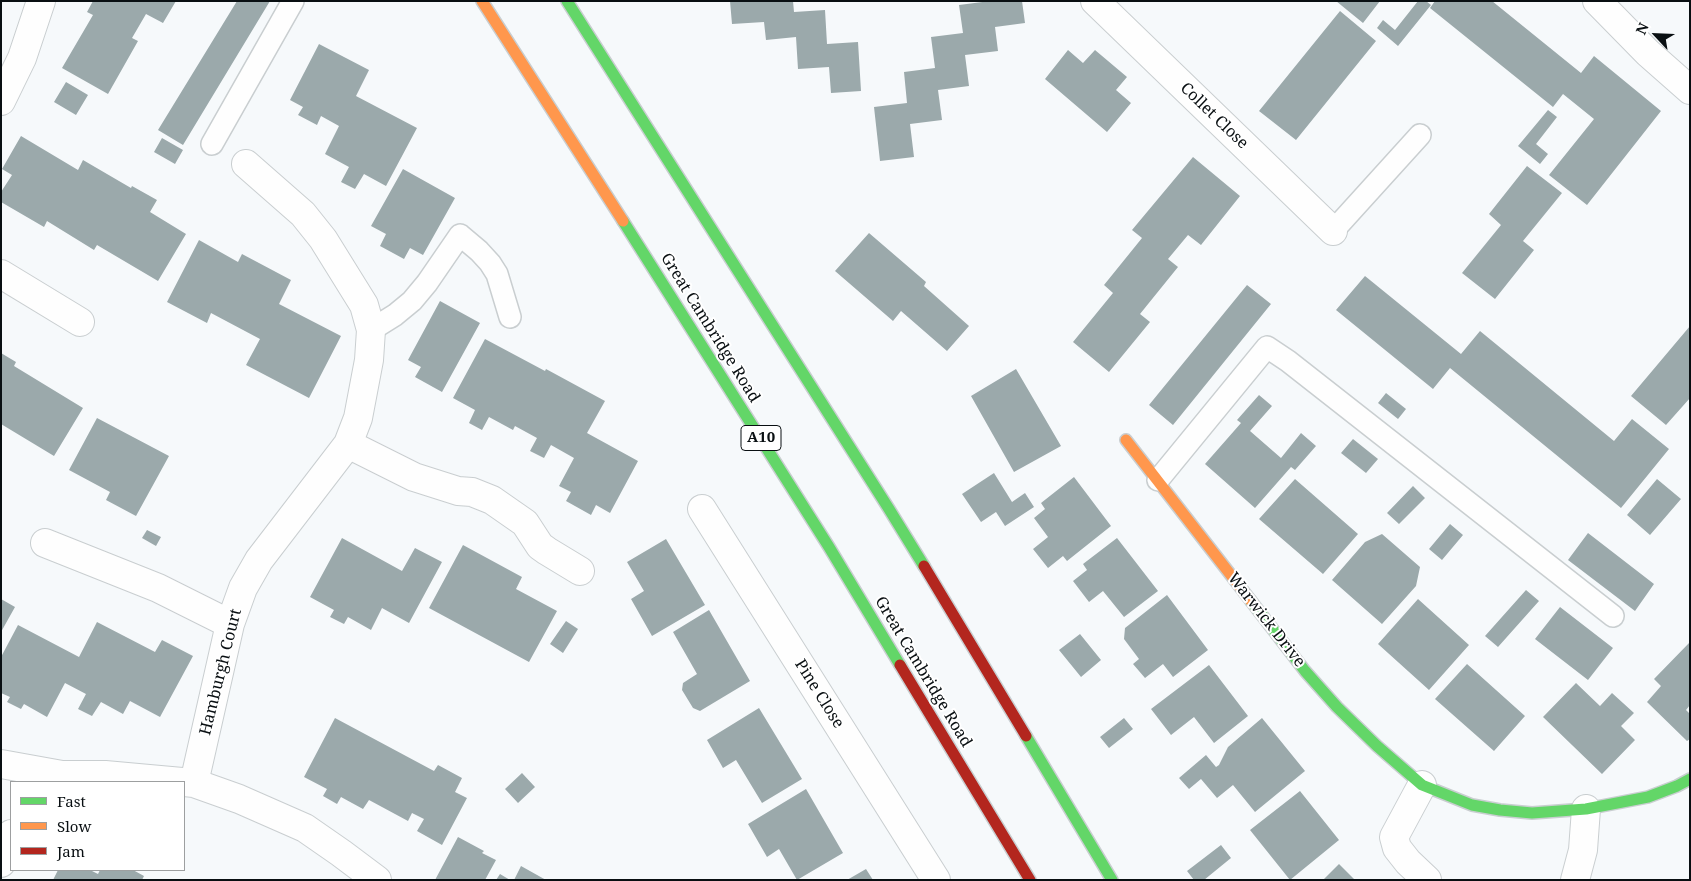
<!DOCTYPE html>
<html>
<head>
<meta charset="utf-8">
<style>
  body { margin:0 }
  #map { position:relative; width:1691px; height:881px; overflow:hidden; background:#f6f9fb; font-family:"Noto Serif",serif }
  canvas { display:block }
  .frame { position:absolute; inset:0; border:2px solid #090f12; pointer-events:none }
  .legend { position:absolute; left:10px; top:781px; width:175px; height:90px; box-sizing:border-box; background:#fff; border:1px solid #9d9fa0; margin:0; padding:6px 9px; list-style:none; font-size:15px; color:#090f12 }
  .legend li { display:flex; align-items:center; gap:10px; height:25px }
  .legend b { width:25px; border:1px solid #9d9fa0 }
  .north { position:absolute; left:1631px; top:10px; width:50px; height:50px; -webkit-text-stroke:4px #fff; paint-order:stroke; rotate:295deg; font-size:14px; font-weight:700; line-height:20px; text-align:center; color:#090f12 }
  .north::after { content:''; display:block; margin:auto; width:18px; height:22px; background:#090f12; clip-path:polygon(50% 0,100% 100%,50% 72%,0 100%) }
</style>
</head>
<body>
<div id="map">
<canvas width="1691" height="881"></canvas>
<div class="frame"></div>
<ul class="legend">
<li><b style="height:6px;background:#63d668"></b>Fast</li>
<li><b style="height:6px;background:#ff974d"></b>Slow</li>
<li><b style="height:6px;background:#b3261e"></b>Jam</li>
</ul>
<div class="north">N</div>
</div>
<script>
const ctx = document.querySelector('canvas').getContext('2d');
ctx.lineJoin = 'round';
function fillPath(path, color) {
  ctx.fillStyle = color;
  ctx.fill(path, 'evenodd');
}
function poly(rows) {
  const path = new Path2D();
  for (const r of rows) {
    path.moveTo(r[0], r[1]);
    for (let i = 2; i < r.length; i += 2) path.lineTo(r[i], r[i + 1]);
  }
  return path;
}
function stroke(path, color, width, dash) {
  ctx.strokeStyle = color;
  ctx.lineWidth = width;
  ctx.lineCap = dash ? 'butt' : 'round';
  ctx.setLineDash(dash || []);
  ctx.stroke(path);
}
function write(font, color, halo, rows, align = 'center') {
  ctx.font = font + ' "Noto Serif",serif';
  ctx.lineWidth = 4;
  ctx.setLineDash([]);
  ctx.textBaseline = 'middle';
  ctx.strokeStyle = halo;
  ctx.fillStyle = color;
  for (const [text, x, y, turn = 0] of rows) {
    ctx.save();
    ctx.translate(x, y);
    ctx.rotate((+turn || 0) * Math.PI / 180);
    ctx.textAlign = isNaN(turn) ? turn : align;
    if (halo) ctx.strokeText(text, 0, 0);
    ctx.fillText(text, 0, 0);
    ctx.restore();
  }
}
fillPath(poly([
  [93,1,176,1,163,23,146,14,132,38,138,41,108,94,62,68,93,15,87,12],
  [237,1,270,1,183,145,158,130],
  [730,1,793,1,794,12,825,10,827,44,858,42,861,91,831,93,829,67,798,69,796,37,766,40,764,22,732,24],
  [990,1,1022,1,1025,23,995,27,998,51,965,55,969,86,938,90,942,120,910,124,914,157,880,161,874,107,907,103,904,72,935,68,931,37,963,33,959,5],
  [1336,1,1380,1,1363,23],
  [1418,1,1426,1,1431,5,1398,46,1377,28,1383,20,1395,30],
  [1435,1,1492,1,1581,73,1594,56,1661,111,1587,205,1549,175,1594,119,1563,94,1553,107,1430,8],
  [1340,11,1376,41,1296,140,1259,111],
  [319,44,369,70,356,96,417,128,386,186,364,174,355,189,341,182,349,167,325,154,339,126,321,116,317,125,298,115,303,107,290,100],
  [1068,50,1083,63,1095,50,1127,77,1116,90,1131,103,1107,132,1045,79],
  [66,82,88,95,76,115,54,102],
  [1548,110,1557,117,1536,144,1548,154,1540,164,1518,146],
  [21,136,78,170,83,160,131,188,132,186,157,200,150,212,186,234,158,281,97,245,94,250,47,221,44,227,1,202,1,192,12,175,2,169],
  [162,138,183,150,175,164,154,152],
  [1193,157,1240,196,1201,245,1188,235,1168,259,1178,267,1140,314,1150,322,1109,372,1073,342,1113,293,1104,285,1142,238,1132,230],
  [1527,166,1562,193,1523,241,1534,250,1495,299,1462,273,1501,225,1489,214],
  [403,169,455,198,423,255,410,248,404,259,380,246,386,234,371,226],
  [869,233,926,282,924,286,969,326,947,351,901,311,893,321,835,271],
  [199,240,238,262,242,254,291,280,279,304,341,336,309,398,246,365,260,339,211,313,207,323,167,302],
  [1365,276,1461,354,1480,331,1614,441,1632,419,1669,449,1621,508,1450,368,1433,389,1336,310],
  [1247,285,1271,304,1173,425,1149,405],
  [440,301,480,323,442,392,415,377,421,367,408,360],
  [1690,326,1690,398,1666,425,1631,396],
  [485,339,545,371,546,369,605,401,587,433,638,461,610,513,596,505,591,515,566,501,571,492,559,486,574,458,551,445,544,458,530,451,537,438,515,426,513,430,489,417,482,430,469,423,475,410,453,398],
  [1,353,16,362,14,366,83,408,54,456,1,424],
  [1016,369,1061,446,1014,472,971,396],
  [1386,393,1406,409,1398,419,1378,403],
  [1259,395,1272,406,1250,431,1281,458,1301,433,1316,446,1295,470,1291,467,1255,508,1205,464,1241,423,1237,420],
  [97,418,169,456,136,516,106,500,110,492,69,470],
  [1353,439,1378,459,1366,473,1341,453],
  [994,473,1012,502,1025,493,1034,507,1005,526,996,512,981,522,962,494],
  [1074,477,1111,526,1067,561,1063,556,1048,568,1033,549,1048,537,1034,518,1045,509,1041,503],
  [1295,479,1358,534,1323,574,1259,519],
  [1657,479,1681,499,1650,535,1627,515],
  [1413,486,1425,498,1399,524,1387,513],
  [1450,524,1463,535,1442,560,1429,549],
  [147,530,161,537,156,546,142,538],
  [1588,533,1654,584,1635,611,1568,560],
  [1382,534,1420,567,1416,586,1382,624,1332,580,1365,542],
  [342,538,402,571,415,548,442,562,409,623,382,608,371,630,348,617,344,624,330,617,334,610,310,597],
  [1117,538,1158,591,1124,617,1103,591,1089,602,1073,581,1087,570,1083,564],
  [666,539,705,605,652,636,631,599,644,591,627,562],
  [463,545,522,577,516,589,557,611,529,662,429,608],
  [1526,590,1539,601,1498,647,1485,636],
  [1167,595,1208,650,1173,677,1163,664,1145,678,1133,664,1139,659,1124,639,1125,628],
  [1,599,15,607,1,632],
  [1418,599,1469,645,1429,690,1378,644],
  [1560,607,1613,648,1588,680,1535,639],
  [709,610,750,681,700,711,693,708,682,690,683,683,697,674,673,632],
  [566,621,578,629,563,653,550,644],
  [97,622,155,652,162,640,193,656,160,717,130,701,123,714,101,702,92,716,78,709,86,694,65,683,47,717,24,704,21,709,7,702,10,697,1,693,1,657,18,625,79,657],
  [1080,634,1101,660,1081,677,1059,650],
  [1690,642,1690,705,1686,710,1690,714,1690,739,1687,741,1647,702,1661,686,1654,679],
  [1467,664,1525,716,1494,751,1435,699],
  [1209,665,1248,716,1214,743,1194,717,1171,735,1151,709],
  [1576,683,1600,706,1612,693,1634,713,1621,726,1635,740,1602,774,1543,717],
  [759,708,802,779,762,803,736,760,723,768,707,740],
  [335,718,434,771,438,765,462,778,455,792,467,798,442,845,417,831,424,819,412,813,408,821,369,800,363,809,341,797,337,804,323,796,327,789,304,777],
  [1124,718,1133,729,1109,748,1100,737],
  [1262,718,1305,771,1255,812,1233,785,1217,798,1201,779,1189,789,1179,778,1206,755,1216,767,1219,765,1228,747],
  [522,773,535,787,518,803,505,789],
  [806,789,843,853,797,880,779,849,767,857,748,824],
  [1300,791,1339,840,1290,880,1250,830],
  [458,837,484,851,482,853,496,860,485,880,435,880],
  [1221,845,1231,858,1204,880,1194,880,1187,871],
  [1339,864,1355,880,1323,880],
  [521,866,546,880,514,880],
  [866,869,873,880,847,880],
  [58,870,90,870,98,874,100,870,133,870,144,876,142,880,53,880],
  [500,874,510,880,496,880]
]), '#9ba9ab');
const lane = poly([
  [212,144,293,1],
  [1333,231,1420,135],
  [371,330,395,315,412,301,427,283,460,235,479,251,490,263,497,274,510,317],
  [1158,480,1267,347,1288,361,1613,616]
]);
const street = poly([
  [1095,1,1333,231],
  [1597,1,1648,53,1690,90],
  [1,101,22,58,41,1],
  [246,164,303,214,323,239,364,305,371,330,369,360,358,418,348,444],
  [1,274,80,322],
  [702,509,936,880],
  [45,543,158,588,230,624],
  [1,764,62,775,105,775,182,782],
  [184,782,194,783,239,799,305,828,341,853,377,880],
  [194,783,230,624,243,588,259,560,348,444,414,477,458,491,472,492,492,500,525,523,540,546,547,551,580,571],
  [1422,785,1394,837,1397,848,1408,862,1427,880],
  [1,863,11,834],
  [1575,880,1583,850,1586,809]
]);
const fast = poly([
  [567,1,889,509,924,566],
  [623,221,829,547,900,665],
  [1251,601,1305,671,1337,707,1377,746,1422,785,1472,805,1500,810,1532,813,1586,809,1648,797,1677,786,1690,779],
  [1026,736,1112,880]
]);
const slow = poly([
  [482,1,623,221],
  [1126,440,1251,601]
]);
const jam = poly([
  [924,566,1026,736],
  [900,665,1030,880]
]);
stroke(lane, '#c9ced0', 24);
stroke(street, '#c9ced0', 30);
stroke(fast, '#c9ced0', 14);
stroke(slow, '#c9ced0', 14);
stroke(jam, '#c9ced0', 14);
stroke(lane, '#fefefe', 21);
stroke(street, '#fefefe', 28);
stroke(fast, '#63d668', 11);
stroke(slow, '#ff974d', 11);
stroke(jam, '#b3261e', 11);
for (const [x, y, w] of [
  [761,438,40]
]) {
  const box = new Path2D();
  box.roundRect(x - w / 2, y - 12.5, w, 25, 4);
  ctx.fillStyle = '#fff';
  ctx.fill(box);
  stroke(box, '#090f12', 1);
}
write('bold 15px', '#090f12', null, [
  ["A10",761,438]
]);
write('16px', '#090f12', '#fff', [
  ["Collet Close",1214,116,44],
  ["Great Cambridge Road",710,328,58],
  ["Warwick Drive",1266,620,52],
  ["Hamburgh Court",221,672,-76],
  ["Great Cambridge Road",923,672,59],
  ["Pine Close",819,694,58]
]);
</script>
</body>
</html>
